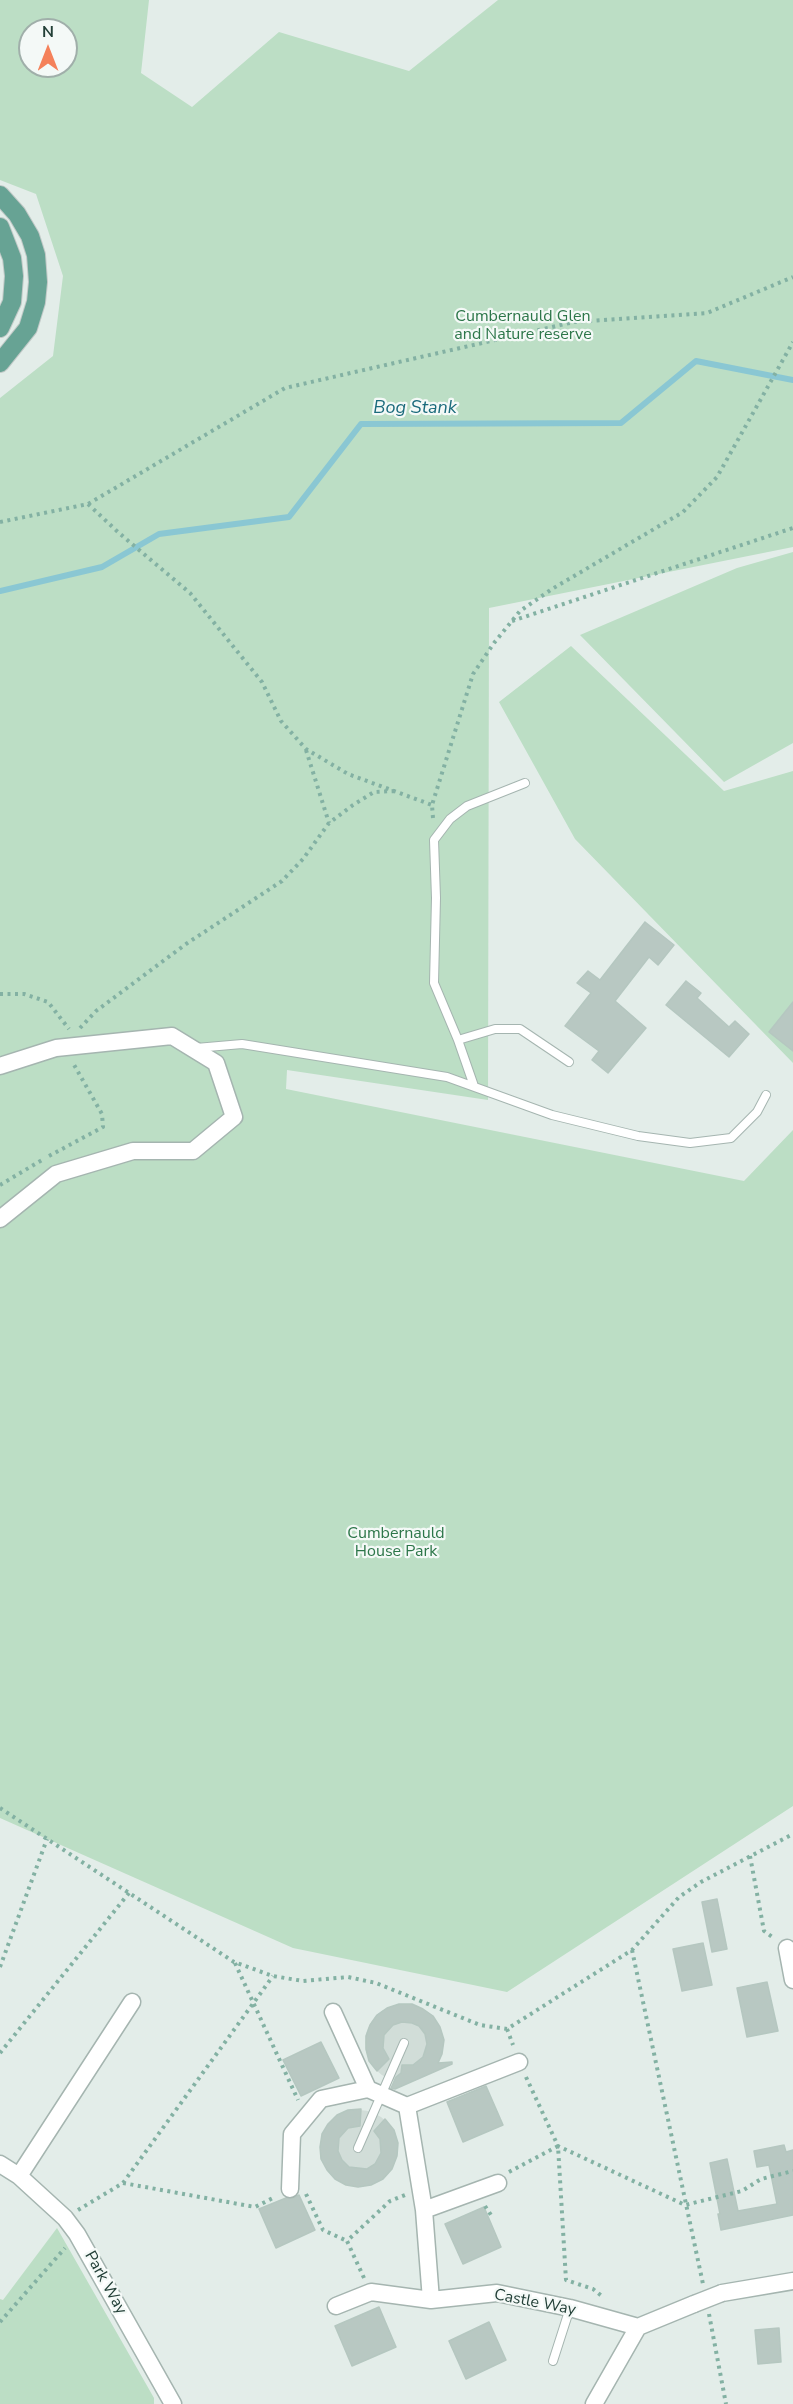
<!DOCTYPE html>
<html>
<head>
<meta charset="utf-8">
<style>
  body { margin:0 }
  #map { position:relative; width:793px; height:2404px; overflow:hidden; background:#e3ede9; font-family:"Nunito Sans",sans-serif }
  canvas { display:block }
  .north { position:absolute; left:18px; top:18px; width:60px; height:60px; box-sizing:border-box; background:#f4f9f7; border:2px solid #a0afaa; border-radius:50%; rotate:0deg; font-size:16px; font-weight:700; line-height:24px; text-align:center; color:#223f37 }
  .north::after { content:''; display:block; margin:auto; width:21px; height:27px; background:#f4815a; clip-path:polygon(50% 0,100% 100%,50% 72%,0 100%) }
</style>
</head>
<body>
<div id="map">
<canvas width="793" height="2404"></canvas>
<div class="north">N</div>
</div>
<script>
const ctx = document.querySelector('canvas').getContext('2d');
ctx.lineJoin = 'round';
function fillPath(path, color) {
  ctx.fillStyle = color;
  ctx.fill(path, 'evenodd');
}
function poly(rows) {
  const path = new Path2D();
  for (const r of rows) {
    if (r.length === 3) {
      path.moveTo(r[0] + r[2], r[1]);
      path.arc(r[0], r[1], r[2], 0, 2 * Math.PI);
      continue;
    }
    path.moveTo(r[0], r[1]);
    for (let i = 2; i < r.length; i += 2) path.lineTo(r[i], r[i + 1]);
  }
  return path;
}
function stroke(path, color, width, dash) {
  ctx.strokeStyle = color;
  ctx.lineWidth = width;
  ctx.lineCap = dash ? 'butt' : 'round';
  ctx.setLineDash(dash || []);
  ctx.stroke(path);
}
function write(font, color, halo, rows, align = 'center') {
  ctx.font = font + ' "Nunito Sans",sans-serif';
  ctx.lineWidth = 4.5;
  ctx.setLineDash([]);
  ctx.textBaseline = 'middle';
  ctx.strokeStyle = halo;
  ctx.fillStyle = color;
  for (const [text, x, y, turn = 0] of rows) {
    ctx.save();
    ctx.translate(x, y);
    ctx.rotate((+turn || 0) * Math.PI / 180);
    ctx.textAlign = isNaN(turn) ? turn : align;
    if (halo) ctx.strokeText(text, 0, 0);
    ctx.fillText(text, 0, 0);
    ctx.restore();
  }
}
fillPath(poly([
  [404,2043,39],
  [359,2148,38]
]), '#d1ddd8');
fillPath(poly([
  [0,0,149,0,141,73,192,107,279,32,409,71,498,0,793,0,793,547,489,608,488,1100,287,1070,286,1089,744,1181,793,1130,793,1806,507,1992,293,1948,0,1818,0,398,53,356,63,276,36,194,0,180],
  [30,30,66,30,66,66,30,66],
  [793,552,793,743,724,782,580,635,737,568],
  [571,646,724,791,793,771,793,1063,575,839,499,702],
  [57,2228,154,2398,154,2404,0,2404,0,2299,3,2300]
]), '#bcdec5');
stroke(poly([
  [0,591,102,567,159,534,289,517,361,424,621,423,696,361,793,380]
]), '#8ac7d3', 6);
const building = poly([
  [645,922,674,945,658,965,649,957,615,1001,646,1028,608,1073,592,1060,599,1051,565,1026,591,993,577,983,588,971,600,980,645,922],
  [686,981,701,993,697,998,729,1027,735,1021,749,1034,729,1057,666,1005,686,981],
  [793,1002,793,1051,769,1032,793,1002],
  [717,1899,727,1949,712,1952,702,1902,717,1899],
  [703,1943,712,1985,682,1991,673,1949,703,1943],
  [767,1982,778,2031,747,2037,737,1988,767,1982],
  [399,2004,412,2004,423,2009,433,2016,440,2027,444,2040,442,2054,438,2063,452,2062,452,2064,395,2089,391,2088,396,2077,401,2073,402,2065,413,2065,423,2057,427,2044,425,2034,419,2026,412,2023,402,2022,393,2025,384,2035,383,2048,389,2059,377,2071,369,2061,366,2049,366,2036,370,2025,377,2015,387,2008,399,2004],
  [321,2042,339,2078,301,2096,283,2060,321,2042],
  [486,2086,503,2125,463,2142,447,2102,486,2086],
  [361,2109,360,2126,348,2128,339,2138,338,2151,342,2160,349,2167,367,2169,375,2164,381,2153,380,2139,374,2131,385,2119,394,2130,398,2143,397,2156,392,2169,383,2179,371,2185,358,2187,346,2185,335,2179,327,2170,321,2159,320,2147,322,2134,328,2124,337,2115,348,2110,361,2109],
  [784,2145,786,2152,793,2150,793,2215,721,2230,718,2214,720,2214,710,2163,727,2159,738,2211,777,2204,769,2165,757,2167,754,2151,784,2145],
  [299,2195,315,2230,276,2248,259,2209,286,2198,294,2198,299,2195],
  [484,2207,501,2247,463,2264,445,2224,484,2207],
  [379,2307,396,2347,352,2366,335,2326,379,2307],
  [489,2322,506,2360,466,2379,449,2341,489,2322],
  [779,2328,781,2362,758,2364,755,2330,779,2328]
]);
fillPath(building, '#b8c8c2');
stroke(building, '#b5c7c0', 1.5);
const service = poly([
  [458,1040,495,1029,520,1029,569,1062],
  [196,1048,242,1044,447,1077,552,1115,638,1136,690,1143,731,1138,757,1112,766,1095],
  [474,1086,458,1040,434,983,436,898,434,840,450,819,467,806,525,783],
  [358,2148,404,2043],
  [553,2361,570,2308]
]);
const minor = poly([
  [0,1066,56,1048,172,1036,216,1063,234,1117,193,1151,133,1151,56,1174,0,1219],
  [787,1948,793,1980],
  [333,2012,368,2089],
  [407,2106,519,2062],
  [0,2164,19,2176,65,2218,77,2234,173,2404],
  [19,2176,132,2002],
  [290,2189,292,2134,321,2099,368,2089,407,2106,424,2210,431,2300],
  [424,2210,498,2183],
  [722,2293,793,2281],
  [336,2306,371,2292,431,2300,497,2293,570,2308,638,2327],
  [594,2404,638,2327,694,2304]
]);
const primary = poly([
  [0,195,17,214,30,236,36,255,38,282,36,302,28,328,0,363],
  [0,227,12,258,14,276,12,302,0,328]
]);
stroke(service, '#a5b5b0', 10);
stroke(minor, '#a5b5b0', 19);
stroke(primary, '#c1c9c7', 20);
stroke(poly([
  [88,504,119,533,190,593,262,682,281,721,306,749,348,774,432,805],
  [0,522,88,504,285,388,574,322,707,313,793,277],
  [512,621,793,528],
  [306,750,329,823],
  [433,818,432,805,473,674,494,643,520,611,552,589,683,512,717,477,793,342],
  [0,994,24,994,48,1002,69,1029],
  [80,1028,96,1011,186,944,282,881,303,859,329,823,353,805,374,792,395,791],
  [49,1156,103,1127,102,1114,73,1063],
  [0,1185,42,1160],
  [0,1808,234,1962,273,1976,303,1981,348,1977,376,1983,480,2025,507,2029,632,1950,679,1897,701,1882,793,1834],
  [750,1856,764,1931,775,1939],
  [632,1950,703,2284],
  [235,1963,298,2100],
  [0,1967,47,1839],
  [507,2029,513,2045],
  [0,2053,129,1893],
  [526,2077,558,2146,685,2205,742,2191,761,2179,793,2171],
  [509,2172,558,2146,566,2280,593,2289,603,2297],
  [123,2183,273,1976],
  [306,2194,323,2230,347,2241],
  [485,2206,491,2215],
  [78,2210,123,2183,255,2207,275,2197],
  [364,2278,347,2241,390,2201,405,2195],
  [709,2314,726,2404],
  [0,2322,65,2248]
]), '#83b1a3', 4, [3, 4.5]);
stroke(service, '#fff', 8);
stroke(minor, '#fff', 16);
stroke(primary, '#67a394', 18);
const minorBridge = poly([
  [694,2304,722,2293]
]);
stroke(minorBridge, '#a5b5b0', 19, []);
stroke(minorBridge, '#fff', 16);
write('16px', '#2c7649', '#f4f9f7', [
  ["Cumbernauld Glen",523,317],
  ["and Nature reserve",523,335],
  ["Cumbernauld",396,1534],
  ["House Park",396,1552]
]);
write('16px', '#223f37', '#f4f9f7', [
  ["Park Way",105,2283,61],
  ["Castle Way",535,2303,11]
]);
write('italic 18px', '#1b6b7c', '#f4f9f7', [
  ["Bog Stank",415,409]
]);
</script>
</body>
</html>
